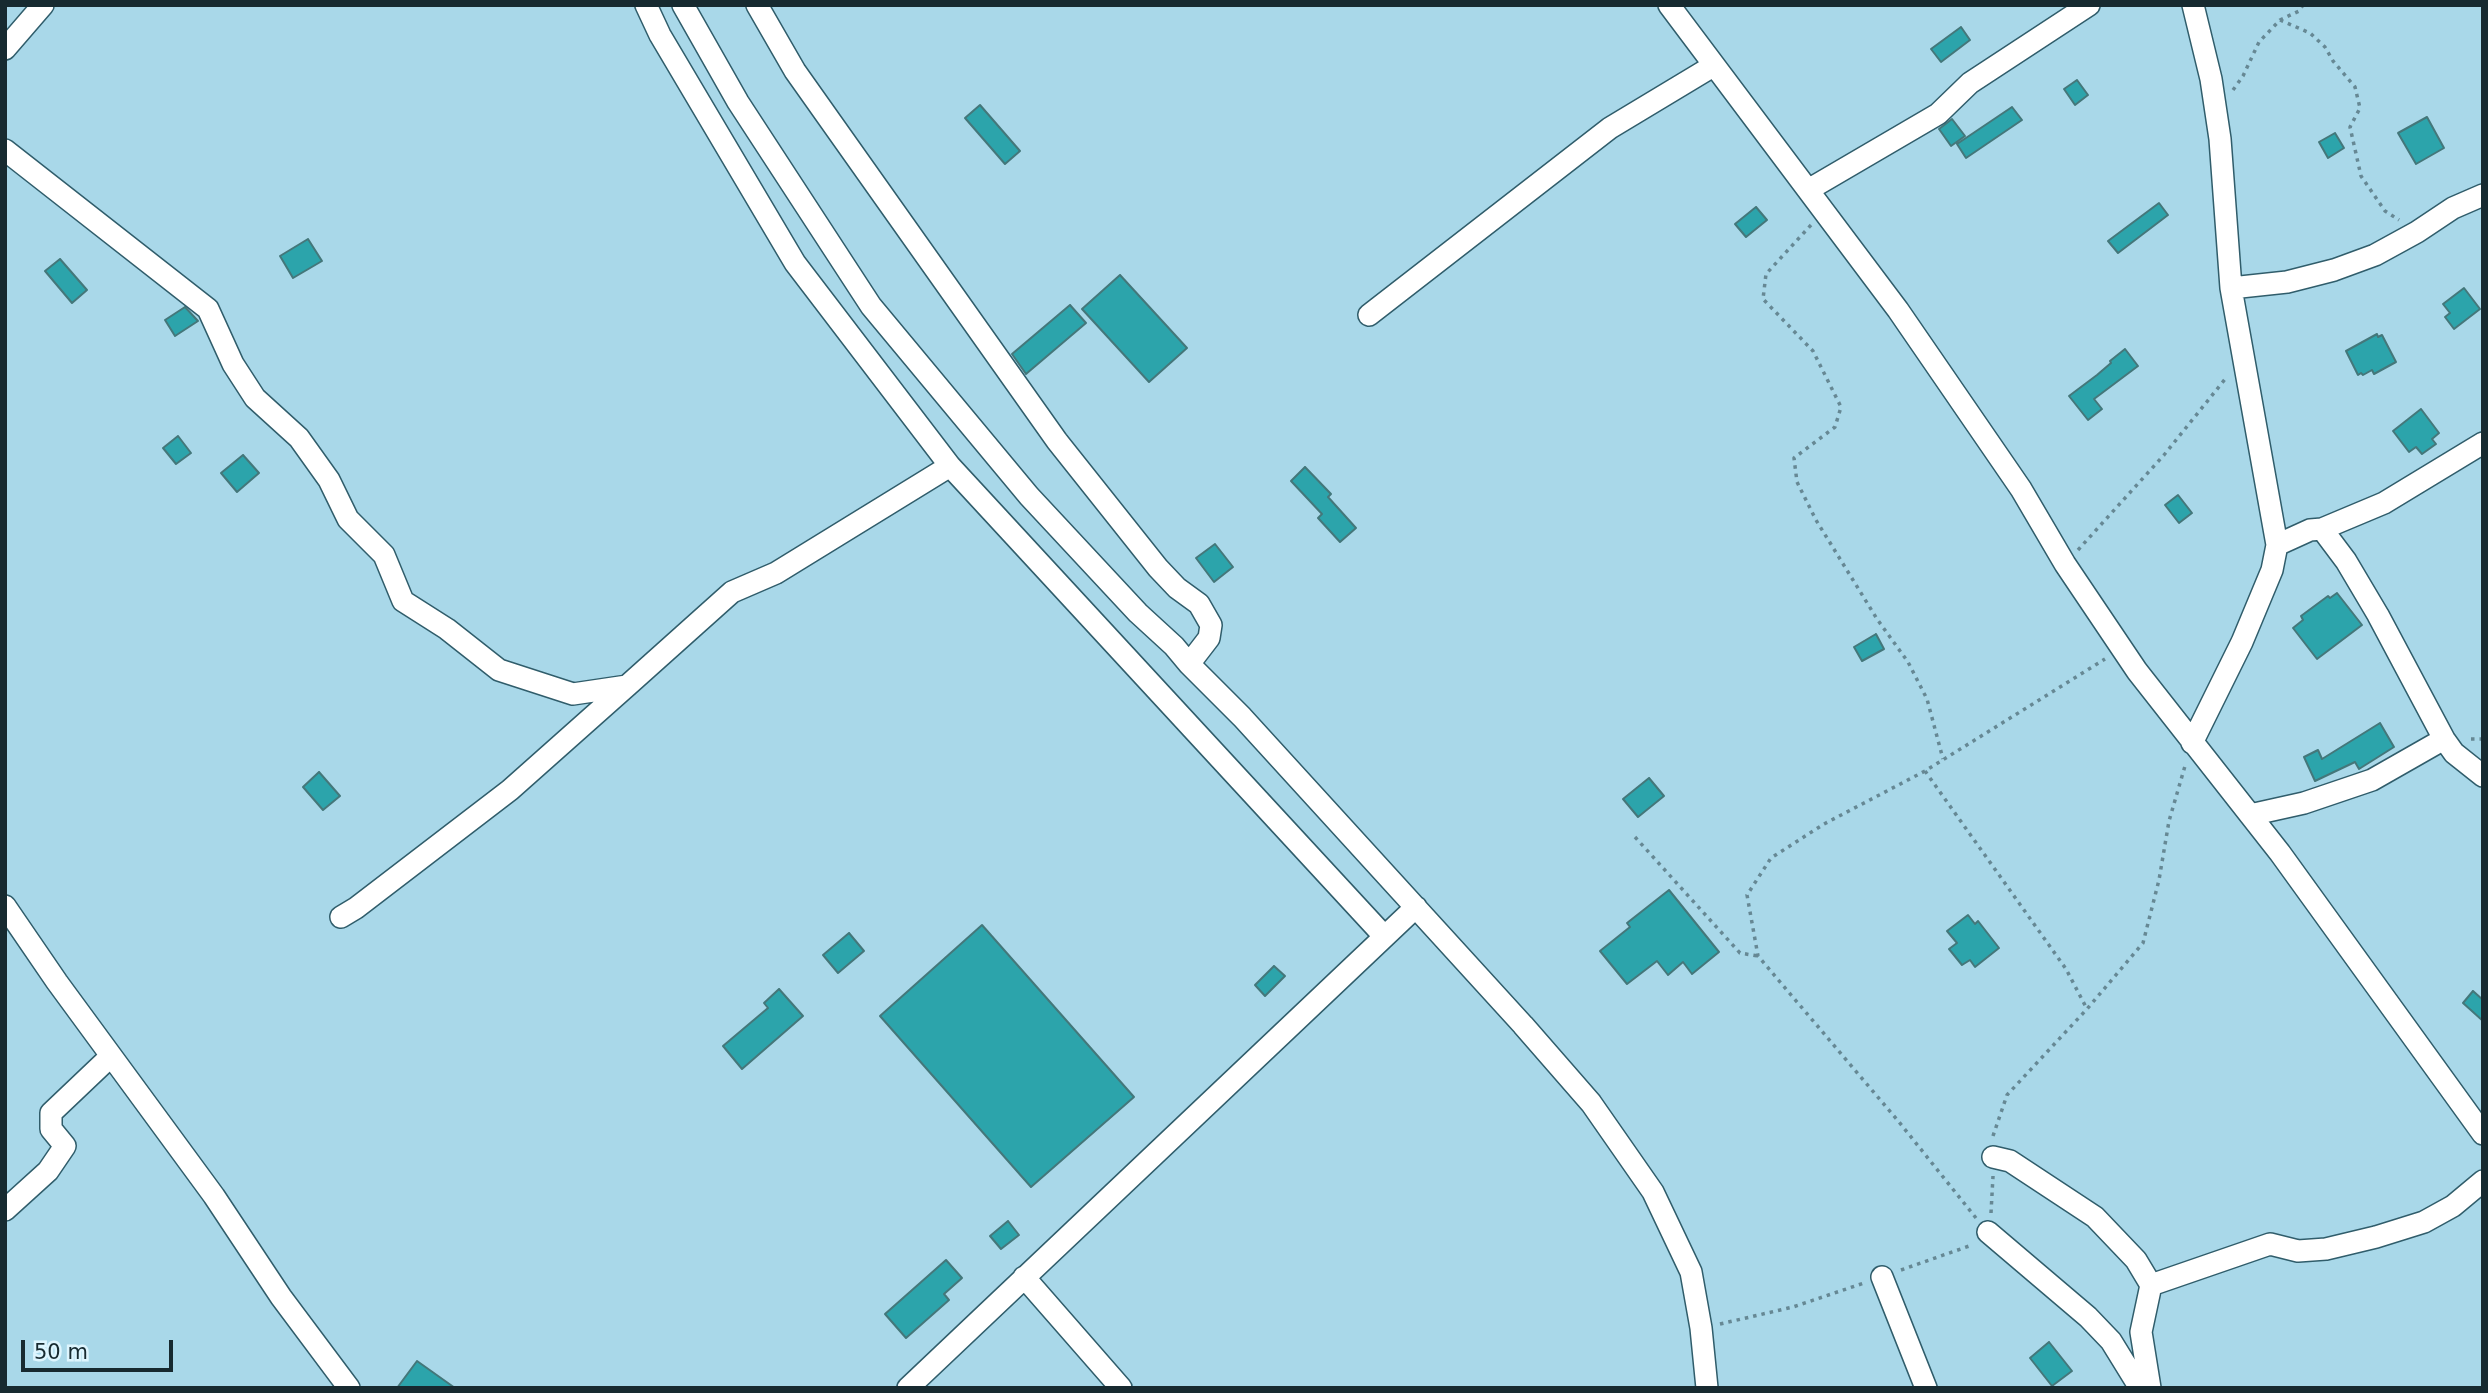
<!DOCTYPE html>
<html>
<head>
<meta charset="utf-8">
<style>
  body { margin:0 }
  #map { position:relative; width:2488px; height:1393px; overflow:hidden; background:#a9d8e9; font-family:"DejaVu Sans",sans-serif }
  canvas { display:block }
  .frame { position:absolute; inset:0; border:7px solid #172a30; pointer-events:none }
  .scale { position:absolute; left:21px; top:1340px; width:152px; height:32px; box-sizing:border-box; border:4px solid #172a30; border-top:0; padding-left:9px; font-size:21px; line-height:24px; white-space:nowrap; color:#172a30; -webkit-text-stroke:5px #ddf5fe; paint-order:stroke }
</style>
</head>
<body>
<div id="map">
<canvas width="2488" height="1393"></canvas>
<div class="frame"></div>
<div class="scale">50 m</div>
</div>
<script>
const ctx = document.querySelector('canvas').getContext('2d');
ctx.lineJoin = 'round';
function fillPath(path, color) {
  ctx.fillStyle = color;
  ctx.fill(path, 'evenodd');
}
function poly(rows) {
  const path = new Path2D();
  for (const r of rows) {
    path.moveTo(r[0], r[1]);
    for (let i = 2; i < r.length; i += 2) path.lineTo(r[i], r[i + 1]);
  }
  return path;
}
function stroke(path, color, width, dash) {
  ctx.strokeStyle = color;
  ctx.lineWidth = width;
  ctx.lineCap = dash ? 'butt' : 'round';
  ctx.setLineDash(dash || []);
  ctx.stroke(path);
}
const building = poly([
  [1961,27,1970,40,1941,62,1931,49,1961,27],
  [2077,80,2088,95,2075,105,2064,89,2077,80],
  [980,105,1020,151,1005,164,965,118,980,105],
  [2012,107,2022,120,1966,158,1957,144,2012,107],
  [2427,117,2444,148,2416,164,2398,133,2427,117],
  [1952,119,1965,136,1951,146,1939,129,1952,119],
  [2335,133,2344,148,2328,158,2319,142,2335,133],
  [2159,203,2168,215,2118,253,2108,241,2159,203],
  [1756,207,1767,220,1746,237,1735,224,1756,207],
  [308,239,322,261,293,278,280,256,308,239],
  [60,259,87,290,72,303,45,271,60,259],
  [1120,275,1187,348,1149,382,1082,309,1120,275],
  [2464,288,2480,309,2454,329,2445,317,2450,313,2443,304,2464,288],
  [1070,305,1086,323,1026,374,1012,354,1070,305],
  [185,307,198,321,175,336,165,320,185,307],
  [2377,334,2378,337,2382,335,2396,362,2374,374,2372,370,2363,375,2361,373,2358,375,2346,351,2377,334],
  [2125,349,2138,366,2094,399,2102,409,2088,420,2069,396,2097,375,2111,363,2110,361,2125,349],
  [2421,409,2439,433,2432,439,2436,444,2422,454,2416,447,2409,452,2393,431,2421,409],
  [178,436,191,453,176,464,163,448,178,436],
  [243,455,259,473,237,492,221,473,243,455],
  [1305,467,1331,494,1328,497,1356,528,1340,542,1318,518,1322,514,1291,481,1305,467],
  [2178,495,2192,513,2179,523,2165,505,2178,495],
  [1215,544,1233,567,1214,582,1196,558,1215,544],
  [2337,593,2362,625,2317,659,2293,628,2303,620,2301,616,2328,596,2330,598,2337,593],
  [1876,634,1884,649,1862,661,1854,647,1876,634],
  [2380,723,2394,747,2359,769,2355,762,2315,781,2304,757,2318,750,2322,759,2380,723],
  [319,772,340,796,323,810,303,787,319,772],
  [1649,778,1664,796,1638,817,1623,799,1649,778],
  [1669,890,1719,952,1692,974,1683,962,1668,975,1657,961,1627,984,1600,951,1630,927,1627,923,1669,890],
  [1968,915,1975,924,1978,921,1999,948,1975,967,1970,960,1962,965,1949,949,1957,943,1947,931,1968,915],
  [982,925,1134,1097,1031,1187,880,1016,982,925],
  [849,933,864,951,838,973,823,955,849,933],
  [1274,966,1285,976,1265,996,1255,985,1274,966],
  [779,989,803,1016,742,1069,723,1046,768,1008,764,1003,779,989],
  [2473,991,2483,1000,2483,1021,2463,1003,2473,991],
  [1008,1221,1019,1235,1001,1249,990,1236,1008,1221],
  [946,1260,962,1278,944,1294,949,1300,906,1338,885,1314,946,1260],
  [2049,1342,2072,1371,2052,1386,2030,1358,2049,1342],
  [417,1361,455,1388,397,1388,417,1361]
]);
fillPath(building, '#2ca4ab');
stroke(building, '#44777a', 2);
const minor = poly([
  [646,5,660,35,795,263,950,466,1384,936],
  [683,5,738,102,871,306,1029,496,1138,613,1174,646,1189,664,1242,717,1523,1025,1591,1103,1653,1192,1691,1272,1701,1328,1707,1388],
  [757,5,795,71,1057,441,1158,568,1177,588,1199,604,1211,625,1209,638,1189,664],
  [1669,5,1898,310,2021,489,2065,564,2137,671,2280,853,2483,1134],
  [5,49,43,5],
  [5,150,208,309,233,364,255,398,299,438,329,480,348,519,384,555,403,601,447,629,499,670,573,694,627,686,732,592,776,573,950,466],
  [1808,190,1938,114,1970,83,2089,5],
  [2231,288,2287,282,2334,270,2375,255,2417,232,2453,208,2483,195],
  [1369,315,1610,128,1713,66],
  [2322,529,2346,561,2378,615,2444,739,2454,753,2483,776],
  [2277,545,2310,530,2322,529,2384,503,2483,443],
  [2192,743,2242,642,2272,570,2277,545,2231,288,2220,139,2211,79,2193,5],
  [2250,815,2304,803,2372,780,2444,739],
  [5,906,57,982,214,1196,281,1297,349,1388],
  [341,917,356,908,510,790,627,686],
  [1993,1157,2010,1161,2095,1217,2136,1260,2151,1285,2141,1332,2150,1388],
  [5,1210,48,1171,65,1146,51,1129,51,1113,111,1056],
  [1988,1232,2088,1317,2111,1341,2140,1388],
  [1024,1277,1121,1388],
  [1882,1277,1926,1388],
  [2151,1285,2270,1244,2298,1251,2326,1249,2376,1237,2424,1222,2453,1206,2483,1181],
  [908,1388,1416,907]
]);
stroke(minor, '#305d6b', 24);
stroke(poly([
  [2280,20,2310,33,2325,47,2333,61,2355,87,2360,108,2350,127,2361,176,2385,211,2399,220],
  [2233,90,2243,76,2259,42,2280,20,2299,11,2303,5],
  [1811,225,1766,274,1763,299,1813,351,1841,407,1835,427,1794,458,1797,482,1816,520,1877,619,1908,662,1927,699,1943,759],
  [2078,550,2164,455,2226,378],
  [2471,739,2483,739],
  [1925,771,2066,969,2087,1009],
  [1635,837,1740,953,1758,956],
  [1993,1136,2007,1095,2087,1009,2143,943,2159,880,2169,821,2185,766],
  [1991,1213,1993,1176],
  [1976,1218,1899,1122,1758,956,1747,895,1771,858,1824,824,1925,771,2105,659],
  [1901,1270,1972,1245],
  [1720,1324,1793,1307,1864,1283]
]), '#668894', 3.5, [3.5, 5]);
stroke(minor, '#fff', 21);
</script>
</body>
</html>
